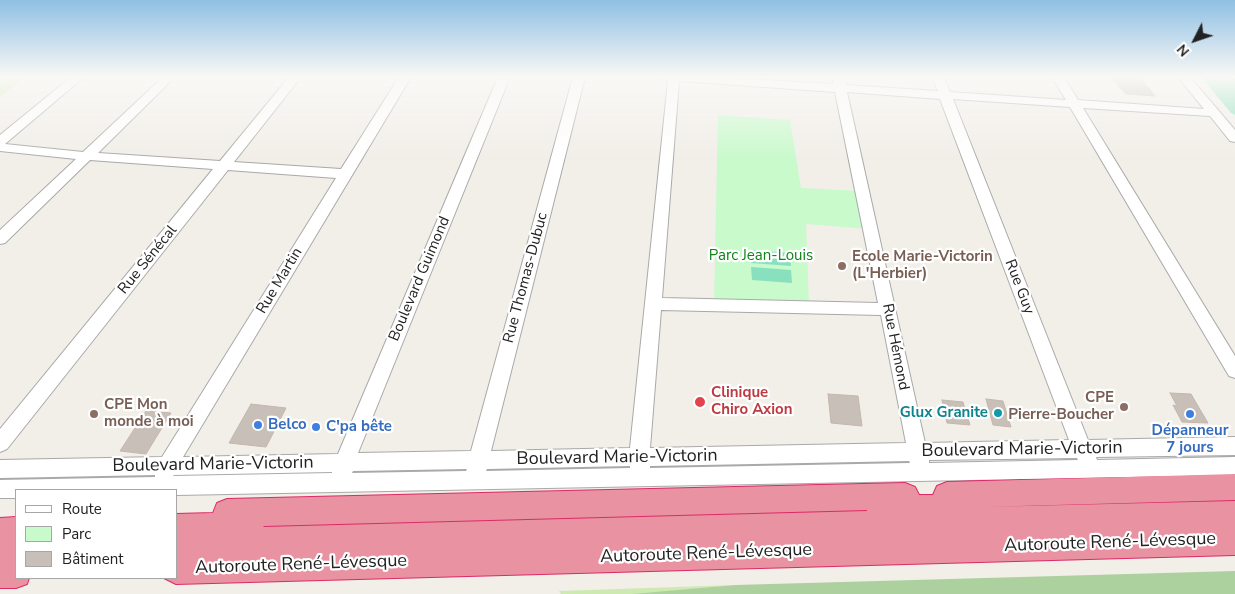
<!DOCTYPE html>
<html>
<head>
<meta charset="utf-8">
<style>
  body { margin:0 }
  #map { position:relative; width:1235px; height:594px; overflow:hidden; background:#f2efe9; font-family:"Nunito Sans",sans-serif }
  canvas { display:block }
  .legend { position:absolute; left:15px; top:489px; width:162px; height:90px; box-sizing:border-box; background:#fff; border:1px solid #a7a7a7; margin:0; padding:6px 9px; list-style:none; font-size:15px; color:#222 }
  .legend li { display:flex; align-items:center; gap:10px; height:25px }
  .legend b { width:25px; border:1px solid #a7a7a7 }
  .north { position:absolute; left:1170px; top:15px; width:50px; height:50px; -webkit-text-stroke:4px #fff; paint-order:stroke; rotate:229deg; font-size:14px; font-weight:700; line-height:20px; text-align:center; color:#222 }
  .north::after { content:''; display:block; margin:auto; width:18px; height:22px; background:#222; clip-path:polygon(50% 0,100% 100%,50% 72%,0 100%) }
</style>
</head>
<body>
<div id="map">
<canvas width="1235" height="594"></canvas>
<ul class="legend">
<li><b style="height:6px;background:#fff"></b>Route</li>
<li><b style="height:14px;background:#c8facc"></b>Parc</li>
<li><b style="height:14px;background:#c7bfb8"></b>Bâtiment</li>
</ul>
<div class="north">N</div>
</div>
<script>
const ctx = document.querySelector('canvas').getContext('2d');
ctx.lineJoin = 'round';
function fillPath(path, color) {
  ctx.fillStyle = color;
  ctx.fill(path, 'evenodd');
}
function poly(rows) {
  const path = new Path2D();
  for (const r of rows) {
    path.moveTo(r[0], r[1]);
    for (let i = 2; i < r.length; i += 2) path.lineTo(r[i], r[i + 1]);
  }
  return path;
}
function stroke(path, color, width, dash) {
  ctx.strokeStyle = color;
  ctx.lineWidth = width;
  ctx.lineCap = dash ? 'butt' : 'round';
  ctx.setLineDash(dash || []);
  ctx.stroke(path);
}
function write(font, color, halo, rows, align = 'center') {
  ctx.font = font + ' "Nunito Sans",sans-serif';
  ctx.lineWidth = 4.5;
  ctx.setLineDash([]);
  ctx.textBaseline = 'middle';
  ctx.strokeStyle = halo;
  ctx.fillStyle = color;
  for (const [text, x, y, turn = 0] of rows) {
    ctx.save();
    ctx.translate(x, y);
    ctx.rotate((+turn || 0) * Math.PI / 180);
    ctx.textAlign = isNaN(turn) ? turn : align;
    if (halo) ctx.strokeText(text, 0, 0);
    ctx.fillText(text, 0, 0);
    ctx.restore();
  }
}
fillPath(poly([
  [6,77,27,77,0,97,0,82],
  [735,585,640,594,561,594,559,591]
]), '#cdebb0');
fillPath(poly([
  [1235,571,1235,594,632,594,735,585]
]), '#add19e');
fillPath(poly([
  [718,115,790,120,801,188,861,191,869,229,806,224,809,304,714,302]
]), '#c8facc');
fillPath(poly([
  [1201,77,1235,77,1235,115,1231,113],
  [751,250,790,253,791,266,751,263],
  [751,267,791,270,792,283,752,280]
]), '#88e0be');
const building = poly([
  [1110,77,1140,77,1155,96,1126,94,1110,77],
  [1170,393,1191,394,1208,423,1182,422,1173,405,1177,406,1170,393],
  [828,394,858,396,862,426,831,423,828,394],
  [986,399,1003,401,1011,427,993,425,986,399],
  [942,400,963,402,970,425,947,423,942,400],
  [251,404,286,408,266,447,229,443,251,404],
  [146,411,171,413,146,454,120,451,146,411]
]);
fillPath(building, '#c7bfb8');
stroke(building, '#c4b6ab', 1);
const minor = poly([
  [71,77,84,77,5,144,83,152,163,77,175,77,98,153,220,161,289,77,301,77,234,162,341,169,399,77,411,77,183,457,338,454,498,77,510,77,358,453,471,451,573,77,585,77,491,451,630,448,668,81,662,79,660,77,713,77,834,84,832,77,844,77,846,85,938,91,932,77,944,77,950,92,1066,100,1052,77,1064,77,1078,100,1204,109,1178,77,1190,77,1235,130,1235,142,1230,141,1210,116,1083,108,1235,356,1235,378,1229,376,1070,107,953,99,1088,440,1235,437,1235,455,1096,457,1097,460,1235,457,1235,475,176,495,176,490,16,490,16,498,0,498,0,480,155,477,155,475,0,478,0,460,162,457,336,178,228,170,7,449,0,452,0,429,213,169,90,160,5,243,0,244,0,230,76,159,0,151,0,135,71,77],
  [679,81,835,92,878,303,662,298,679,81],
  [847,92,940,99,1069,440,925,443,847,92],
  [661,310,881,315,906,443,650,448,661,310],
  [1077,458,1078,460,929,463,929,460,1077,458],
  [909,461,910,463,650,468,650,466,909,461],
  [630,466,630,468,486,471,487,469,630,466],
  [467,469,466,471,352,473,353,471,467,469],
  [332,472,332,473,173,476,174,475,332,472]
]);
const highway = poly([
  [1235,474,1235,500,983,507,1235,501,1235,555,176,584,164,578,176,578,176,514,213,513,217,503,227,499,905,483,915,487,919,495,933,495,937,486,947,482,1235,474],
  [867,510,867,511,263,527,264,526,867,510],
  [16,517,16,578,29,578,27,584,16,588,0,588,0,518,16,517]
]);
stroke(minor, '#a9a9a9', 2);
stroke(highway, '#dc2a67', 2);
fillPath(minor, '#fff');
fillPath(highway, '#e892a2');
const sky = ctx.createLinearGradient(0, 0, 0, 160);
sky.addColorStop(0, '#8fc0e4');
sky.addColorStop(0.48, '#f9f8f5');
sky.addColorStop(1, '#f9f8f500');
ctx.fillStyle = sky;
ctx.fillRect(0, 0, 1235, 160);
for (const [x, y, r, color] of [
  [842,266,5,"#8d6e63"],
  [700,402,6,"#e0444e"],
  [1124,407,5,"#8d6e63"],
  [998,413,5,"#0f9aa8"],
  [94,414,5,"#8d6e63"],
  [1190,414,5,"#3f7fe0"],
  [258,425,5,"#3f7fe0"],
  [316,427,5,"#3f7fe0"]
]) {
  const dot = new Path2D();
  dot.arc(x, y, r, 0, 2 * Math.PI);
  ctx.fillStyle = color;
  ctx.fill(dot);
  stroke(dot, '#fff', 2);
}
write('15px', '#0c8416', '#fff', [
  ["Parc Jean-Louis",761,256]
]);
write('bold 15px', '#785e54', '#fff', [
  ["Ecole Marie-Victorin",852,257],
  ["(L'Herbier)",852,274],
  ["CPE",1114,398,"right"],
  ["Pierre-Boucher",1114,415,"right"],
  ["CPE Mon",104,405],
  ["monde à moi",104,422]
], 'left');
write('15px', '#222', '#fff', [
  ["Rue Sénécal",148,260,-51],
  ["Rue Thomas-Dubuc",526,278,-75],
  ["Boulevard Guimond",420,279,-67],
  ["Rue Martin",280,281,-59],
  ["Rue Guy",1019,287,69],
  ["Rue Hémond",895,347,79]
]);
write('bold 15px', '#be3a42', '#fff', [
  ["Clinique",711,393],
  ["Chiro Axion",711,410]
], 'left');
write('bold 15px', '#0d838f', '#fff', [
  ["Glux Granite",988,413]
], 'right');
write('bold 15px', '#366cbe', '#fff', [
  ["Belco",268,425],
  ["C'pa bête",326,427],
  ["Dépanneur",1190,431,"center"],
  ["7 jours",1190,448,"center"]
], 'left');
write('18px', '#222', '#fff', [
  ["Boulevard Marie-Victorin",1022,450,-1],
  ["Boulevard Marie-Victorin",617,458,-1],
  ["Boulevard Marie-Victorin",213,465,-1],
  ["Autoroute René-Lévesque",1110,543,-2],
  ["Autoroute René-Lévesque",706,554,-2],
  ["Autoroute René-Lévesque",301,565,-2]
]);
</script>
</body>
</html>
